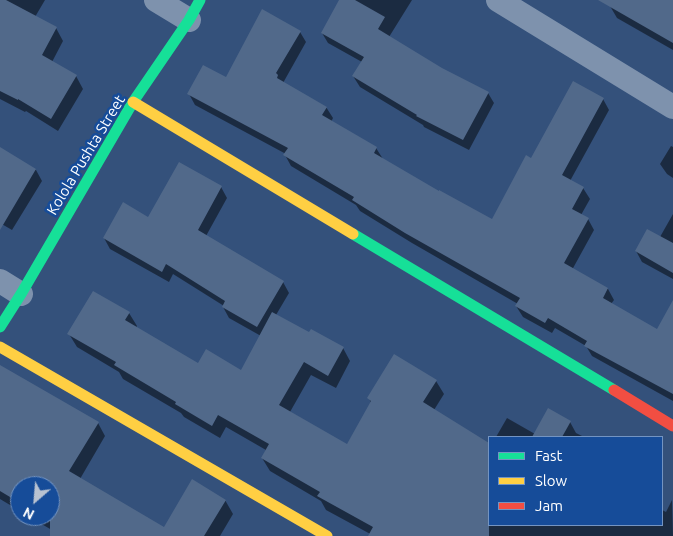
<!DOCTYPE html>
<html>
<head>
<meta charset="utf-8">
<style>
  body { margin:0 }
  #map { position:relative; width:673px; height:536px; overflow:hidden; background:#34517b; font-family:Ubuntu,sans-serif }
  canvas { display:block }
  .legend { position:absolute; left:488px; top:436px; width:175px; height:90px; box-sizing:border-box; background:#164c99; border:1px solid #7394c2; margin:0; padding:6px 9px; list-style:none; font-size:15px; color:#fff }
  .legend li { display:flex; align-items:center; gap:10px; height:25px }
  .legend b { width:25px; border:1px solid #7394c2 }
  .north { position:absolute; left:10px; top:476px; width:50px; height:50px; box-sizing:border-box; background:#164c99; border:1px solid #7394c2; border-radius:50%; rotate:207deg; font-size:14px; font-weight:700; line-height:20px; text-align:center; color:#fff }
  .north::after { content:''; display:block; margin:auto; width:18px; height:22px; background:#b8c2d1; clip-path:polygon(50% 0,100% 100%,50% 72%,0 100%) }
</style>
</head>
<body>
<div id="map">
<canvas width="673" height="536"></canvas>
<ul class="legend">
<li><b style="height:6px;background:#16e098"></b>Fast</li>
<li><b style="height:6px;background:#ffcf43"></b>Slow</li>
<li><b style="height:6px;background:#f24e42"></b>Jam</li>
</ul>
<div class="north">N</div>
</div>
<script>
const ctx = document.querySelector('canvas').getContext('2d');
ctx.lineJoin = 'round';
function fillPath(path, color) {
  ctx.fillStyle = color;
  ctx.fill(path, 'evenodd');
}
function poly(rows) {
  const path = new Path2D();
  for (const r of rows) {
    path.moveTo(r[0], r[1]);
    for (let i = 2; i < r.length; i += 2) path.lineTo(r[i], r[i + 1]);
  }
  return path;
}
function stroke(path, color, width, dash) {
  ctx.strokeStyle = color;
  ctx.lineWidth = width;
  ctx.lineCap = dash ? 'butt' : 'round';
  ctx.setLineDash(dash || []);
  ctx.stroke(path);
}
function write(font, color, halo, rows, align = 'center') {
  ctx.font = font + ' Ubuntu,sans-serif';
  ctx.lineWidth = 5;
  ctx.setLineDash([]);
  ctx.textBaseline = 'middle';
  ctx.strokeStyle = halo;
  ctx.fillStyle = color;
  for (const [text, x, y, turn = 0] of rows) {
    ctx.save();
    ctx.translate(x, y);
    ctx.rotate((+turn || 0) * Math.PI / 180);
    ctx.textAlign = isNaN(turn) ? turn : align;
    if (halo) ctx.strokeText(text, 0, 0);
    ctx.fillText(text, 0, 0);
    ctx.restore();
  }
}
fillPath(poly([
  [0,0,45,0,35,17,56,28,63,41,52,62,76,76,83,89,58,131,26,111,25,112,0,99],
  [340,0,412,0,389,37,442,69,488,93,494,103,469,150,424,127,423,125,360,87,353,76,362,62,328,43,322,33],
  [602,0,673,0,673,50,617,18,610,6],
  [300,32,306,42,283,83,326,107,333,118,331,122,376,148,383,159,439,193,492,221,531,159,603,99,609,110,570,181,583,188,590,199,581,215,588,219,594,230,572,270,608,289,614,300,611,304,658,331,673,330,673,401,592,356,586,346,555,328,552,333,523,317,516,306,518,304,412,243,360,211,356,205,291,166,285,155,286,154,195,105,189,94,226,78],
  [671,146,673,147,673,178,667,174,660,164],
  [0,149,36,170,42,181,12,230,0,223],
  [221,187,227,198,206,236,283,282,289,293,276,315,309,334,343,348,350,361,336,388,311,375,290,412,347,445,371,403,369,398,436,381,444,394,434,410,489,445,489,525,662,525,662,510,666,512,672,500,673,536,374,536,326,510,321,501,270,471,262,458,266,450,226,427,220,438,184,417,181,413,123,379,119,372,77,347,69,334,129,313,137,326,136,328,199,365,241,372,261,336,229,318,223,307,224,306,173,274,169,282,110,249,104,238],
  [673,214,673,279,642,262,636,251,660,237],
  [0,375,98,423,105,436,80,479,165,529,225,500,233,514,220,536,62,536,28,516,50,516,50,486,20,486,20,511,0,499],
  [507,418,535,434,570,422,576,433,584,437,496,437]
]), '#0007');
fillPath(poly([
  [0,0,6,0,57,27,42,55,77,75,51,119,18,99,18,100,0,91],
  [339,0,355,0,385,17,378,29,442,68,489,92,463,140,416,116,417,115,352,76,364,57,321,33],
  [598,0,673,0,673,43],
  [262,9,301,31,276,73,278,75,277,78,327,107,322,115,377,147,374,153,439,191,439,190,492,219,526,155,531,158,573,81,604,98,562,175,584,187,572,209,589,218,564,263,608,288,603,298,657,329,673,300,673,394,584,346,587,341,548,318,545,323,515,306,520,298,405,233,352,200,354,197,283,155,288,148,187,94,203,65,226,77],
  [0,147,36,169,0,230],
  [179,162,222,186,198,230,284,281,257,327,222,307,225,301,166,264,162,272,103,238,123,202,148,217],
  [647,229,673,243,673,273,635,251],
  [93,291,130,312,125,320,198,363,206,349,241,370,272,312,309,332,311,329,344,347,328,376,304,362,279,405,347,444,371,401,367,398,394,354,437,380,423,402,489,443,489,536,368,536,373,527,317,496,320,492,261,458,269,444,218,415,212,426,175,404,176,402,114,365,116,362,67,334],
  [0,365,99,422,69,471,164,527,192,479,226,500,204,536,50,536,50,521,41,516,50,516,50,486,20,486,20,503,0,491],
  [548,408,571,421,562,437,532,437]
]), '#51698a');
stroke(poly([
  [156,0,189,20],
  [498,0,673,107],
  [0,281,21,294]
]), '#7e92ad', 24);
stroke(poly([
  [353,234,614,390],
  [0,327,21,294,133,102,189,20,200,0]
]), '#16e098', 11);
stroke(poly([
  [133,102,353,234],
  [0,347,327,536]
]), '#ffcf43', 11);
stroke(poly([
  [614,390,673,426]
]), '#f24e42', 11);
write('15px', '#fff', '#164c99', [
  ["Kolola Pushta Street",86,155,-59]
]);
</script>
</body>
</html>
